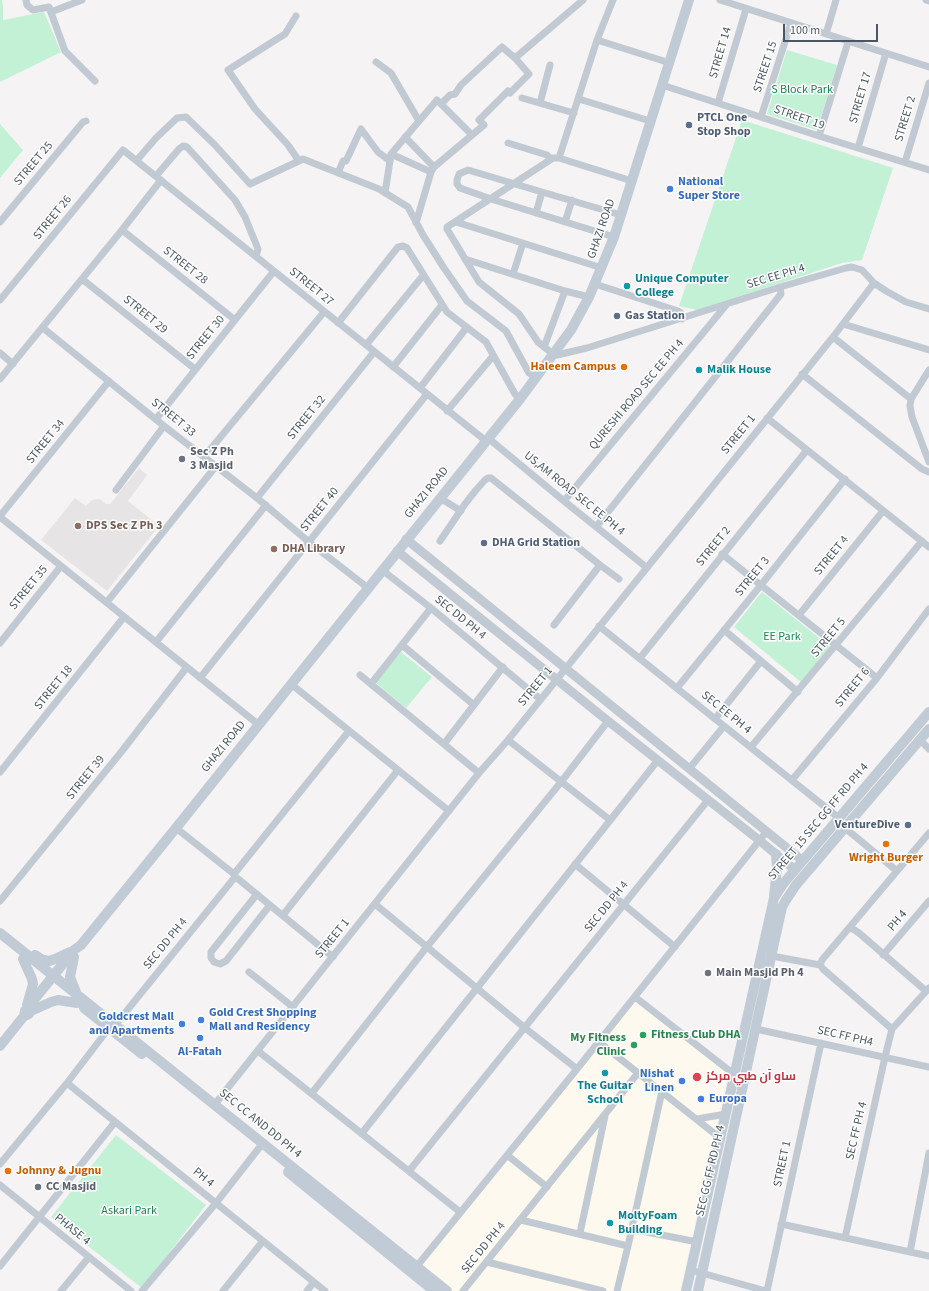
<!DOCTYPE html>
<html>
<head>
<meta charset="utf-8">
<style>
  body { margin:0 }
  #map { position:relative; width:929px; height:1291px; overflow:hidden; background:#f5f3f3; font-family:"Source Sans 3",sans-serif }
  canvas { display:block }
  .scale { position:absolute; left:783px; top:24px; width:95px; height:18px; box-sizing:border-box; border:2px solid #4a5661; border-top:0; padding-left:5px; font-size:12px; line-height:14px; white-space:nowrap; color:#4a5661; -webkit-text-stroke:3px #fff; paint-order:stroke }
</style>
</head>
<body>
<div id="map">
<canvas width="929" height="1291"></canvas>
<div class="scale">100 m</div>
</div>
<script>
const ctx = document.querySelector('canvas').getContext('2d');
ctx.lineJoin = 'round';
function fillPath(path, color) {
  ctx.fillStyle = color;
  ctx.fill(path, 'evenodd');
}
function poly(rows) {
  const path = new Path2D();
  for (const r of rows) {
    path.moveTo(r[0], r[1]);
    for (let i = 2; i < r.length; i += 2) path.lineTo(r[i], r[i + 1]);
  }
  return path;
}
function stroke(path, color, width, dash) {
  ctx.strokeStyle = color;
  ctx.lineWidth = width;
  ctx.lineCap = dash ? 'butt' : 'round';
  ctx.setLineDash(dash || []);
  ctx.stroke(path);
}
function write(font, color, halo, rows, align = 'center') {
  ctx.font = font + ' "Source Sans 3",Cairo,sans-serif';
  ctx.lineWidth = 3;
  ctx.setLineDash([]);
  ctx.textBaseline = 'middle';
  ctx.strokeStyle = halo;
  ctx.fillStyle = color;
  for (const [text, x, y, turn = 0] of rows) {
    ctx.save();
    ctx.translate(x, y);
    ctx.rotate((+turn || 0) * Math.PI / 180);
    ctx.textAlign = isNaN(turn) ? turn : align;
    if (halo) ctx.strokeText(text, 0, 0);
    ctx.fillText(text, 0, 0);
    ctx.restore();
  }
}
fillPath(poly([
  [635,1001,728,1073,680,1291,450,1291,419,1268]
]), '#fdf9ef');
fillPath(poly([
  [139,468,147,475,128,501,159,526,107,591,41,540,75,498,86,506,92,500,100,499,106,504,110,504]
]), '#e6e4e5');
fillPath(poly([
  [0,0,2,0,3,6,3,20,44,12,61,52,0,82],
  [787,50,837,65,817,130,767,114],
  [742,120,893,168,862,260,842,263,697,310,679,306],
  [0,124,23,150,0,178],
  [762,592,830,647,801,682,734,627],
  [401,652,432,677,406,708,375,682],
  [116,1135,206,1205,142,1288,51,1217]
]), '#c3f1d5');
stroke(poly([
  [26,0,27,5,33,10,49,7,65,51,95,81],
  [720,0,929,67],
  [926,0,929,1],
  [51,12,82,0],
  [296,16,285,34,228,70,255,109,288,145,299,161],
  [826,34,836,0],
  [597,40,670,63],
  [515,58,583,0],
  [376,62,391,73,419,121],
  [662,85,819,136,929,170],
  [522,98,574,113],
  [579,99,650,121],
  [540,103,550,65],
  [718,103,746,9],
  [761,117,791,23],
  [819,136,848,42],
  [405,137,434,167],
  [508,143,547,155,551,159],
  [858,148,886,53],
  [391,154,431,172],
  [559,158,597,40,613,0],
  [137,160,156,138,177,118,186,117,215,145,250,184,303,159,379,189,408,207,423,235,444,268,467,301,506,331,529,373,536,378],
  [905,162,929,83],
  [338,173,343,161,346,161,361,129,378,152,390,161],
  [156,176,179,149,183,146,187,147,235,200,245,217,258,249,256,256],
  [632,181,559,158,553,158,447,227,447,229,479,282,519,314,538,342,553,354,557,355,587,348,780,287,846,268,852,267,862,270,874,283,886,291,906,302,929,309],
  [542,192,468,170,459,174,457,180,457,184,460,188,491,199,614,237],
  [385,193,391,154,437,100,472,135],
  [536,213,542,192,621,215],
  [0,222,83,122,86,121],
  [456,222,602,268],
  [565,222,572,200],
  [416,223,431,172,434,167,484,125,479,120,508,91,510,93,529,74,515,58,502,47,461,85,455,94,450,95,441,104],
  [122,230,235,320],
  [465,259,565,291,544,347],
  [513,274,523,243],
  [82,279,195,369],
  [595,284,678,311,681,313,682,319],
  [565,291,589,297],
  [0,300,123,150,486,441],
  [338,323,398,247,403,246,407,248,447,312,486,342,515,394,520,399],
  [843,324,929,350],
  [43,328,164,426,257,498,309,542,368,588],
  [833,337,911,399],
  [366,345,421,278,424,276],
  [0,353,13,364],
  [393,367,442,305],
  [929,370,911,399,910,406,912,417,929,462],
  [802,374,922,469,929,472],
  [0,379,122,230,161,180],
  [420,388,467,327],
  [447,411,493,356],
  [767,418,929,547],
  [156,419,274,271],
  [488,438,564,501,646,567],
  [204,457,324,312],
  [116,490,164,426],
  [257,498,374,352],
  [440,498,461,511],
  [564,501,727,304],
  [0,516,109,381],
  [0,517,259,725],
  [596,527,781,294,780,287],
  [440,541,465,504,476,490,485,480,488,478,491,478,600,565,554,625],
  [722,554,877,678],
  [600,565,619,579],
  [382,570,431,608,540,699],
  [107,602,216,466],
  [799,615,883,511],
  [599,626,839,818],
  [724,630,798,692],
  [156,642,266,505],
  [0,643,61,566],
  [402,645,474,705],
  [640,658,807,450],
  [360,675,479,773],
  [200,678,427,394],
  [291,684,449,811],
  [371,684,431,608],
  [677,688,761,585,845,479],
  [715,719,761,661],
  [508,740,610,820],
  [920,740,929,749],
  [444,744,503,667],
  [751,747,922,541],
  [689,769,724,726],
  [0,772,124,617],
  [792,780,877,678,929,609],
  [176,828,234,874,235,877,237,878,333,957],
  [845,828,897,871],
  [575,864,675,947],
  [234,874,349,731],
  [257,894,211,952,211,958,214,962,220,964,226,961,270,905],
  [0,901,122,751,187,667],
  [375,904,525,1028,577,1069],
  [283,915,398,770],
  [850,927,859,933,926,991],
  [883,955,929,901],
  [772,956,820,965,823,969,892,1029],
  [820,965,822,960,929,833],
  [249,972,293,1007],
  [635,997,735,1075],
  [116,1024,235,877],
  [756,1029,929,1067],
  [599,1042,720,1138],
  [258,1051,460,1212],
  [67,1083,325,1291],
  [312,1093,426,948,561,782,608,721],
  [215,1104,479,773,508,740,833,337,874,283],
  [697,1119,726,1114],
  [362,1133,658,760],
  [507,1155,547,1187],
  [0,1164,67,1083,109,1028],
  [409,1171,708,800],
  [0,1185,131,1291],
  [521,1220,628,1246],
  [781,1224,929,1256],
  [632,1229,697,1242],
  [580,1233,605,1116],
  [845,1238,885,1057,892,1029,929,988],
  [910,1252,929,1153],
  [487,1262,603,1291],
  [0,1266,115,1122],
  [417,1266,577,1069,767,831],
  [691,1270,766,1291],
  [61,1291,89,1257],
  [142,1291,216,1203,259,1148],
  [223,1291,263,1241],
  [307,1291,314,1282],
  [463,1291,638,1073],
  [617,1291,628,1246,662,1091],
  [767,1291,821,1043]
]), '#c1cad2', 7);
stroke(poly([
  [406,539,803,861],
  [397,551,608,721,759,840,795,870]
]), '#c1cad2', 9);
stroke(poly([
  [774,896,777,868,776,854],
  [0,933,447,1291],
  [35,955,41,959,49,961,55,959,70,952],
  [74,957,70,977,76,992],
  [23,959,32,979,33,984,27,1005],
  [84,1008,142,1054],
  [31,1011,51,1002,58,1000,77,1003],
  [24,1016,25,1011,74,950,81,945,176,828,520,399,571,330,589,297,614,237,689,0],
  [0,1046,24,1016,29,1014],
  [288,1172,434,1291],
  [686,1291,774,898,783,884,929,712],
  [698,1291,782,907,786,900,796,885,929,729]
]), '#c1cbd6', 10);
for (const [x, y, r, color] of [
  [689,125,4,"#5c6f8a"],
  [670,189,4,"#3f7fe0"],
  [627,286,4,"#0f9aa8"],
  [617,316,4,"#5c6f8a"],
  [624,367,4,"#e8710a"],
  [699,370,4,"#0f9aa8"],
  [182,459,4,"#6b7280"],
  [78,526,4,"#8d6e63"],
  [484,543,4,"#5c6f8a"],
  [274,549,4,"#8d6e63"],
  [908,825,4,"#5c6f8a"],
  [886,844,4,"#e8710a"],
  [708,973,4,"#6b7280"],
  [201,1020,4,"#3f7fe0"],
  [182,1024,4,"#3f7fe0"],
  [643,1035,4,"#2e9e5b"],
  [200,1038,4,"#3f7fe0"],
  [634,1045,4,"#2e9e5b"],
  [605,1073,4,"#0f9aa8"],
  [697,1077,5,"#e0444e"],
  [682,1081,4,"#3f7fe0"],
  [701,1099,4,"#3f7fe0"],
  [8,1171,4,"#e8710a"],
  [38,1187,4,"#6b7280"],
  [610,1223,4,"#0f9aa8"]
]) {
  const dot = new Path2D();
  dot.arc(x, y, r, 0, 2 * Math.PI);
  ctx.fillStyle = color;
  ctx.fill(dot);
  stroke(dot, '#fff', 1.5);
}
write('12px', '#4a5661', '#fff', [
  ["STREET 14",721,53,-74],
  ["STREET 15",766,67,-72],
  ["STREET 17",861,98,-74],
  ["STREET 19",799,118,19],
  ["STREET 2",906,119,-73],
  ["STREET 25",34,164,-50],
  ["STREET 26",53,218,-51],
  ["GHAZI ROAD",602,229,-71],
  ["STREET 28",185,266,38],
  ["SEC EE PH 4",776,277,-17],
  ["STREET 27",311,287,39],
  ["STREET 29",145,315,39],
  ["STREET 30",206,338,-51],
  ["QURESHI ROAD SEC EE PH 4",637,395,-50],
  ["STREET 33",173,418,39],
  ["STREET 32",307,418,-51],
  ["STREET 1",739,435,-51],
  ["STREET 34",46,442,-51],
  ["GHAZI ROAD",427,493,-51],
  ["US,AM ROAD SEC EE PH 4",574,494,39],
  ["STREET 40",320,510,-51],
  ["STREET 2",714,547,-51],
  ["STREET 4",832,556,-51],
  ["STREET 3",753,577,-51],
  ["STREET 35",29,588,-51],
  ["SEC DD PH 4",460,618,39],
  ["STREET 5",829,638,-51],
  ["STREET 1",536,687,-51],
  ["STREET 18",54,688,-51],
  ["STREET 6",853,688,-51],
  ["SEC EE PH 4",726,713,39],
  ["GHAZI ROAD",224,747,-51],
  ["STREET 39",86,778,-51],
  ["STREET 15 SEC GG FF RD PH 4",819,822,-50],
  ["SEC DD PH 4",607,907,-51],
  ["PH 4",898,921,-50],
  ["STREET 1",333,939,-51],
  ["SEC DD PH 4",166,944,-51],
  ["SEC FF PH4",845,1037,13],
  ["SEC CC AND DD PH 4",260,1124,39],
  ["SEC FF PH 4",857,1131,-77],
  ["STREET 1",783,1164,-78],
  ["SEC GG FF RD PH 4",711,1171,-77],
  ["PH 4",203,1178,39],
  ["PHASE 4",72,1230,39],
  ["SEC DD PH 4",484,1248,-51]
]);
write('12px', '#17864f', '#fff', [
  ["S Block Park",802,90],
  ["EE Park",782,637],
  ["Askari Park",129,1211]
]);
write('bold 12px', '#4e5e75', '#fff', [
  ["PTCL One",697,118],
  ["Stop Shop",697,132],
  ["Gas Station",625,316],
  ["DHA Grid Station",492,543],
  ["VentureDive",900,825,"right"]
], 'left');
write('bold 12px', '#366cbe', '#fff', [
  ["National",678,182],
  ["Super Store",678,196],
  ["Gold Crest Shopping",209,1013],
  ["Mall and Residency",209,1027],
  ["Goldcrest Mall",174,1017,"right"],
  ["and Apartments",174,1031,"right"],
  ["Al-Fatah",200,1052,"center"],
  ["Nishat",674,1074,"right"],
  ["Linen",674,1088,"right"],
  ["Europa",709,1099]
], 'left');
write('bold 12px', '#0d838f', '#fff', [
  ["Unique Computer",635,279],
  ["College",635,293],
  ["Malik House",707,370],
  ["The Guitar",605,1086,"center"],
  ["School",605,1100,"center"],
  ["MoltyFoam",618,1216],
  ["Building",618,1230]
], 'left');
write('bold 12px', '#c56008', '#fff', [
  ["Haleem Campus",616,367],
  ["Wright Burger",886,858,"center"],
  ["Johnny & Jugnu",16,1171,"left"]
], 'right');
write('bold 12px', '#5b616d', '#fff', [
  ["Sec Z Ph",190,452],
  ["3 Masjid",190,466],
  ["Main Masjid Ph 4",716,973],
  ["CC Masjid",46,1187]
], 'left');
write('bold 12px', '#785e54', '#fff', [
  ["DPS Sec Z Ph 3",86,526],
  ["DHA Library",282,549]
], 'left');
write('bold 12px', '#27864d', '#fff', [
  ["Fitness Club DHA",651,1035],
  ["My Fitness",626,1038,"right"],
  ["Clinic",626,1052,"right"]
], 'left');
write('bold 12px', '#be3a42', '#fff', [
  ["ساو آن طبي مرکز",706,1077]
], 'left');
</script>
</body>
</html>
